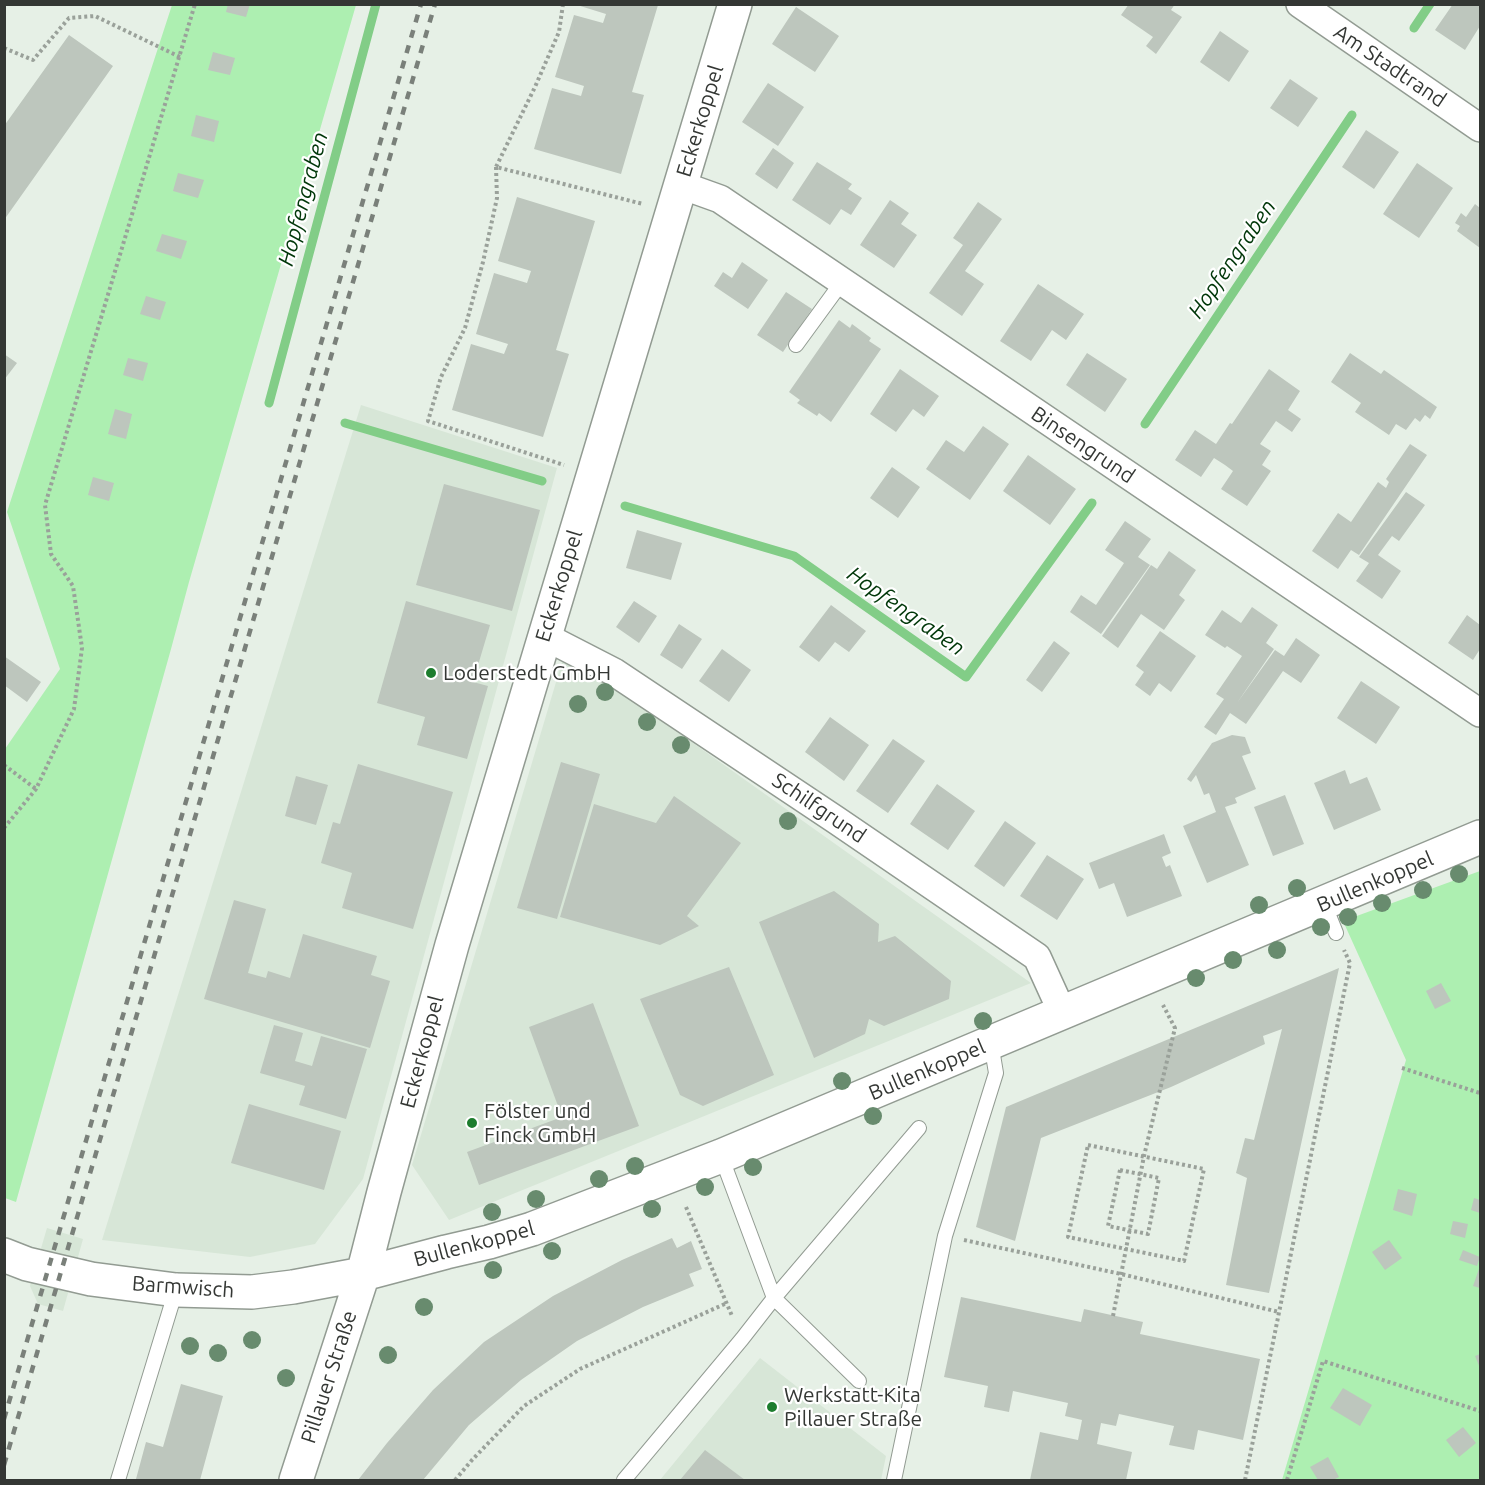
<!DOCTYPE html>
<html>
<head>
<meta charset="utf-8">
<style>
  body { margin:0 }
  #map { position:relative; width:1485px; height:1485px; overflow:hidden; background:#e6f0e6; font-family:Ubuntu,sans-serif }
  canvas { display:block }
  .frame { position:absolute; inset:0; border:6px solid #343734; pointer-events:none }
</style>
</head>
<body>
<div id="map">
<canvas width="1485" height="1485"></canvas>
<div class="frame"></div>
</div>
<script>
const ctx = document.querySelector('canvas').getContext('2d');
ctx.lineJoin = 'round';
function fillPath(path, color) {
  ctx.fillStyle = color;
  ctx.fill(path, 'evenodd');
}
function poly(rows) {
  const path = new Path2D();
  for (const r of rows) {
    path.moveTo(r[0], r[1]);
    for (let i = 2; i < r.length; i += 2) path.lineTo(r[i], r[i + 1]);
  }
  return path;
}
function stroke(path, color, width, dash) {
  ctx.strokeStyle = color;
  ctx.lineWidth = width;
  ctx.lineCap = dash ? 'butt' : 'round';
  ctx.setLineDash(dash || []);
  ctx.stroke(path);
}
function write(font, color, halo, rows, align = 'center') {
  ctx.font = font + ' Ubuntu,sans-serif';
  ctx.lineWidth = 4.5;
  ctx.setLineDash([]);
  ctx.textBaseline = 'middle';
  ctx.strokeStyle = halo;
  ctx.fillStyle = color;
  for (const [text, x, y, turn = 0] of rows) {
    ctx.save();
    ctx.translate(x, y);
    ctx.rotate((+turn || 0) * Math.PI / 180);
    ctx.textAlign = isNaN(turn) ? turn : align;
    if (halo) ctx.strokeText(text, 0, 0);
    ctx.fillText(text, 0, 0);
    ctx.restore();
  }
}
fillPath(poly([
  [361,405,557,468,363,1179,315,1244,250,1257,102,1240],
  [565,652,1031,983,449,1220,412,1165],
  [47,1228,83,1239,63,1311,38,1304,30,1286],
  [760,1358,886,1456,881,1480,660,1480]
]), '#d7e6d7');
fillPath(poly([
  [172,5,356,5,189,582,171,649,16,1202,5,1198,5,749,60,669,7,512],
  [1480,871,1480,1480,1282,1480,1406,1060,1343,921]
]), '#adefb1');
stroke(poly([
  [1414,28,1430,4],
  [269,403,376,4],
  [345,423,542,481],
  [1145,424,1352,115],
  [625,506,794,556,966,677,1092,503]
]), '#82cd87', 9);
fillPath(poly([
  [228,4,250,4,246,17,226,12],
  [1129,4,1175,4,1171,10,1182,17,1156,54,1146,46,1153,37,1121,15],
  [1453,4,1480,4,1480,26,1465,50,1435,30],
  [577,5,658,5,632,92,644,95,621,174,534,149,552,88,581,96,584,86,555,77,574,15,603,23,606,14],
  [796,7,839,36,815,72,772,44],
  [1220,31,1249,51,1229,82,1200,62],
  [69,35,113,66,4,220,4,126],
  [213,52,235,58,230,75,208,70],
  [1290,79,1318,98,1298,127,1270,108],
  [768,83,804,107,778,146,742,122],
  [196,115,219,121,214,142,191,136],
  [1366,130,1399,152,1374,189,1342,167],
  [773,148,794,163,777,189,755,174],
  [817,162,852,184,848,189,862,198,851,215,841,209,830,225,792,200],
  [1417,163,1453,188,1419,238,1383,214],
  [178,173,204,180,198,198,173,191],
  [517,197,595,221,556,350,569,354,543,437,452,410,471,344,504,354,508,344,476,334,494,273,527,283,531,271,498,261],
  [890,200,909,213,901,224,917,235,894,268,860,245],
  [978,202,1002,219,965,271,984,284,962,316,929,293,963,245,953,238],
  [1475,204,1480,208,1480,248,1457,231,1460,226,1455,223,1461,213,1466,217],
  [162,234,187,241,181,259,156,251],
  [742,262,768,280,748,309,714,286,723,272,732,278],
  [1038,284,1084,314,1066,340,1052,330,1031,361,1000,341],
  [786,292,812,309,783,352,757,335],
  [146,296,166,302,160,320,140,314],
  [839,320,850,328,852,324,871,338,869,341,881,349,831,422,819,413,817,416,797,403,800,400,789,392],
  [1087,353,1127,379,1105,412,1066,385],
  [1350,353,1381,374,1384,370,1437,407,1430,419,1425,415,1420,422,1415,418,1406,430,1396,424,1389,435,1355,412,1361,403,1331,382],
  [4,354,17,363,4,380],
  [128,358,148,363,143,381,123,375],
  [900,369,939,396,924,417,913,409,896,432,870,414],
  [1269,369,1300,391,1288,410,1301,419,1292,432,1276,421,1260,444,1271,451,1262,465,1271,471,1247,506,1221,489,1233,471,1225,465,1236,448,1225,465,1214,458,1201,477,1175,460,1195,430,1216,444,1230,423,1232,424],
  [115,409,132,414,126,439,108,434],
  [983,426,1009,444,970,500,926,469,946,440,964,452],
  [1410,444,1427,455,1359,555,1351,550,1338,569,1312,551,1338,513,1351,522,1378,482,1386,488,1389,482,1386,479],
  [1028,455,1076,489,1050,525,1003,491],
  [892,467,920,487,898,518,870,498],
  [93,477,114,483,109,501,88,495],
  [444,484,540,510,512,611,416,585],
  [1406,492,1425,505,1399,541,1392,536,1378,555,1401,571,1382,599,1356,581,1369,563,1359,557],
  [1125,521,1151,539,1138,557,1150,565,1101,634,1070,612,1081,595,1096,605,1124,563,1105,550],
  [637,530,682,543,671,580,626,568],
  [1169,551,1196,570,1179,595,1185,600,1164,630,1141,614,1118,648,1102,636,1151,565,1157,569],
  [406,601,490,625,473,682,488,686,467,759,417,745,425,717,377,703],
  [634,601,657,616,639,643,616,627],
  [831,605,866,631,849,652,835,642,819,662,799,647],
  [1252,607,1278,625,1266,643,1274,649,1237,703,1275,650,1284,656,1296,638,1320,655,1301,683,1283,671,1246,724,1230,713,1216,735,1204,727,1224,699,1216,694,1242,656,1227,646,1225,648,1205,635,1222,610,1241,623],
  [1467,615,1480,625,1480,649,1473,660,1448,643],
  [679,624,702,639,682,669,660,655],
  [1160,631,1196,656,1171,692,1159,683,1150,696,1135,685,1144,672,1136,666],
  [1054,641,1070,653,1042,692,1026,680],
  [722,649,751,670,729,702,699,681],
  [4,656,41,682,27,702,4,685],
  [1361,681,1400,707,1376,744,1337,718],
  [830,717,869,745,844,781,805,752],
  [1232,735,1245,737,1251,753,1242,756,1256,789,1235,798,1237,803,1225,807,1249,865,1207,883,1183,826,1216,812,1209,793,1204,795,1196,775,1191,782,1187,779,1212,743],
  [893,739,925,761,888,813,856,791],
  [561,762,600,774,557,919,517,908],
  [358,764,453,792,413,929,342,908,352,873,321,863,333,822,340,824],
  [1345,770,1350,784,1367,777,1381,810,1334,830,1314,783],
  [296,776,328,785,316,825,285,816],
  [937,784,975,811,948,850,910,824],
  [1285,795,1304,844,1273,856,1254,807],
  [674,796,741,843,687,916,699,926,660,945,560,917,594,804,656,823],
  [1005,821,1036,843,1004,887,974,866],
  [1164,834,1171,853,1162,857,1166,867,1170,865,1182,896,1127,917,1114,883,1099,889,1089,863],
  [1047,855,1084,879,1057,920,1020,896],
  [834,891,879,924,878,942,895,936,951,981,949,999,884,1026,869,1019,865,1034,814,1058,759,922],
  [234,900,266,909,248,973,266,978,268,971,290,978,303,934,377,956,371,975,390,981,370,1048,204,999],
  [729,967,774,1075,703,1106,680,1095,640,999],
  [1339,968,1269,1293,1226,1285,1247,1178,1236,1173,1245,1138,1254,1140,1282,1029,1263,1036,1265,1044,1171,1087,1041,1138,1015,1241,976,1227,1006,1107],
  [1441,983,1451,1001,1435,1009,1426,991],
  [593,1003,639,1126,479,1185,467,1152,562,1117,529,1027],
  [274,1025,303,1033,295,1061,312,1066,321,1036,367,1049,346,1119,299,1105,305,1086,260,1073],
  [249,1104,341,1131,324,1190,231,1163],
  [1398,1189,1417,1194,1412,1216,1393,1210],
  [1474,1198,1480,1200,1480,1213,1471,1210],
  [1453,1221,1468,1224,1465,1238,1450,1234],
  [672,1238,677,1248,691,1241,702,1269,689,1274,694,1286,643,1307,577,1341,521,1380,469,1425,423,1480,358,1480,387,1443,433,1390,484,1342,553,1296,622,1260],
  [1389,1240,1402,1258,1385,1270,1372,1252],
  [1463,1250,1480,1257,1477,1266,1459,1260],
  [1480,1266,1480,1288,1473,1286],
  [961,1297,1081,1322,1084,1309,1143,1322,1140,1334,1260,1359,1243,1440,1198,1430,1194,1450,1169,1445,1174,1426,1119,1414,1116,1426,1101,1423,1097,1444,1132,1452,1126,1480,1030,1480,1040,1432,1078,1440,1082,1420,1065,1416,1068,1403,1013,1391,1009,1412,984,1407,988,1386,944,1377],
  [1480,1354,1480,1368,1475,1356],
  [181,1384,223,1396,200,1480,136,1479,146,1442,163,1447],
  [1343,1388,1372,1405,1360,1426,1330,1408],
  [1463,1427,1476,1443,1459,1457,1446,1440],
  [705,1450,745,1480,680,1480],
  [1328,1457,1339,1477,1333,1480,1318,1480,1310,1467]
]), '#bdc6bd');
const lane = poly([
  [796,345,842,282],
  [1324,903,1336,933],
  [721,1156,774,1298,859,1381],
  [118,1480,176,1290],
  [624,1480,742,1339,774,1298,919,1128],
  [894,1480,945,1236,996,1073,991,1043]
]);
const street = poly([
  [1300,4,1480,128],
  [681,185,720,199,1480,713],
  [544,636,614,672,836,820,1037,957,1062,1012]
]);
const secondary = poly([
  [4,1255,27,1264,91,1279,176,1290,252,1292,293,1287,363,1274,446,1252,489,1242,532,1229,721,1156,1480,837],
  [296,1480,363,1274,384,1192,452,945,735,4]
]);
stroke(lane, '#929b92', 16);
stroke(street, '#929b92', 30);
stroke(secondary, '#929b92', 36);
stroke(poly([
  [563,4,559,32,535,87,496,167,643,204],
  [4,48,33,60,69,18,95,16,180,57],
  [496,167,497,198,483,262,465,328,441,377,428,421,564,465],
  [4,765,36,789],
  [4,828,36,789,74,709,82,648,73,586,51,554,45,505,195,4],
  [1402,1068,1480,1093],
  [1088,1145,1204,1169,1184,1261,1068,1237,1088,1145],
  [1120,1170,1159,1178,1148,1234,1108,1226,1120,1170],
  [686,1207,732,1316],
  [964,1240,1121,1274,1279,1312],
  [1113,1316,1144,1156,1175,1028,1163,1005],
  [455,1480,472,1460,524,1406,580,1369,727,1303],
  [1245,1480,1350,963,1344,950],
  [1287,1480,1323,1361,1480,1411]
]), '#9aa19a', 4, [3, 3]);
stroke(lane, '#fff', 14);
stroke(street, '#fff', 27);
stroke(secondary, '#fff', 33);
stroke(poly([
  [4,1419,421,4],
  [4,1465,435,4]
]), '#7a807a', 4.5, [8, 8]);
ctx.fillStyle = '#688b6e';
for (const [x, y] of [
  [605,692],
  [578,704],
  [647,722],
  [681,745],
  [788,821],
  [1459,874],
  [1297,888],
  [1423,890],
  [1382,903],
  [1259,905],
  [1348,917],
  [1321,927],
  [1277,950],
  [1233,960],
  [1196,978],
  [983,1021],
  [842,1081],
  [873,1116],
  [635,1166],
  [753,1167],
  [599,1179],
  [705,1187],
  [536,1199],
  [652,1209],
  [492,1212],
  [552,1251],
  [493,1270],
  [424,1307],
  [252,1340],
  [190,1346],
  [218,1353],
  [388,1355],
  [286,1378]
]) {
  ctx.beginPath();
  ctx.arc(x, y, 9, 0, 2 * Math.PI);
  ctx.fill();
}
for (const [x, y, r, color] of [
  [431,673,6,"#1d7d2e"],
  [472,1123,6,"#1d7d2e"],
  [772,1407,6,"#1d7d2e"]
]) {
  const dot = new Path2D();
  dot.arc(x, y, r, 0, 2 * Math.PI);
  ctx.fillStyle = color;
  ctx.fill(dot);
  stroke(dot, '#fff', 2);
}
write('21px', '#343734', '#fff', [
  ["Am Stadtrand",1390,66,34],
  ["Eckerkoppel",700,121,-73],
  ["Binsengrund",1083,445,34],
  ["Eckerkoppel",559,586,-73],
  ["Schilfgrund",819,808,34],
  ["Bullenkoppel",1375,882,-23],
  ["Eckerkoppel",422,1052,-75],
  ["Bullenkoppel",927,1070,-23],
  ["Bullenkoppel",474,1244,-15],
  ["Barmwisch",183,1287,4],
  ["Pillauer Straße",329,1377,-72]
]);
write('21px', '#343734', '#fff', [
  ["Loderstedt GmbH",443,673],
  ["Fölster und",484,1111],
  ["Finck GmbH",484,1135],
  ["Werkstatt-Kita",784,1395],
  ["Pillauer Straße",784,1419]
], 'left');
write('italic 22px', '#003709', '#fff', [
  ["Hopfengraben",303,199,-75],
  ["Hopfengraben",1232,259,-56],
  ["Hopfengraben",906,611,35]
]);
</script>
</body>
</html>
